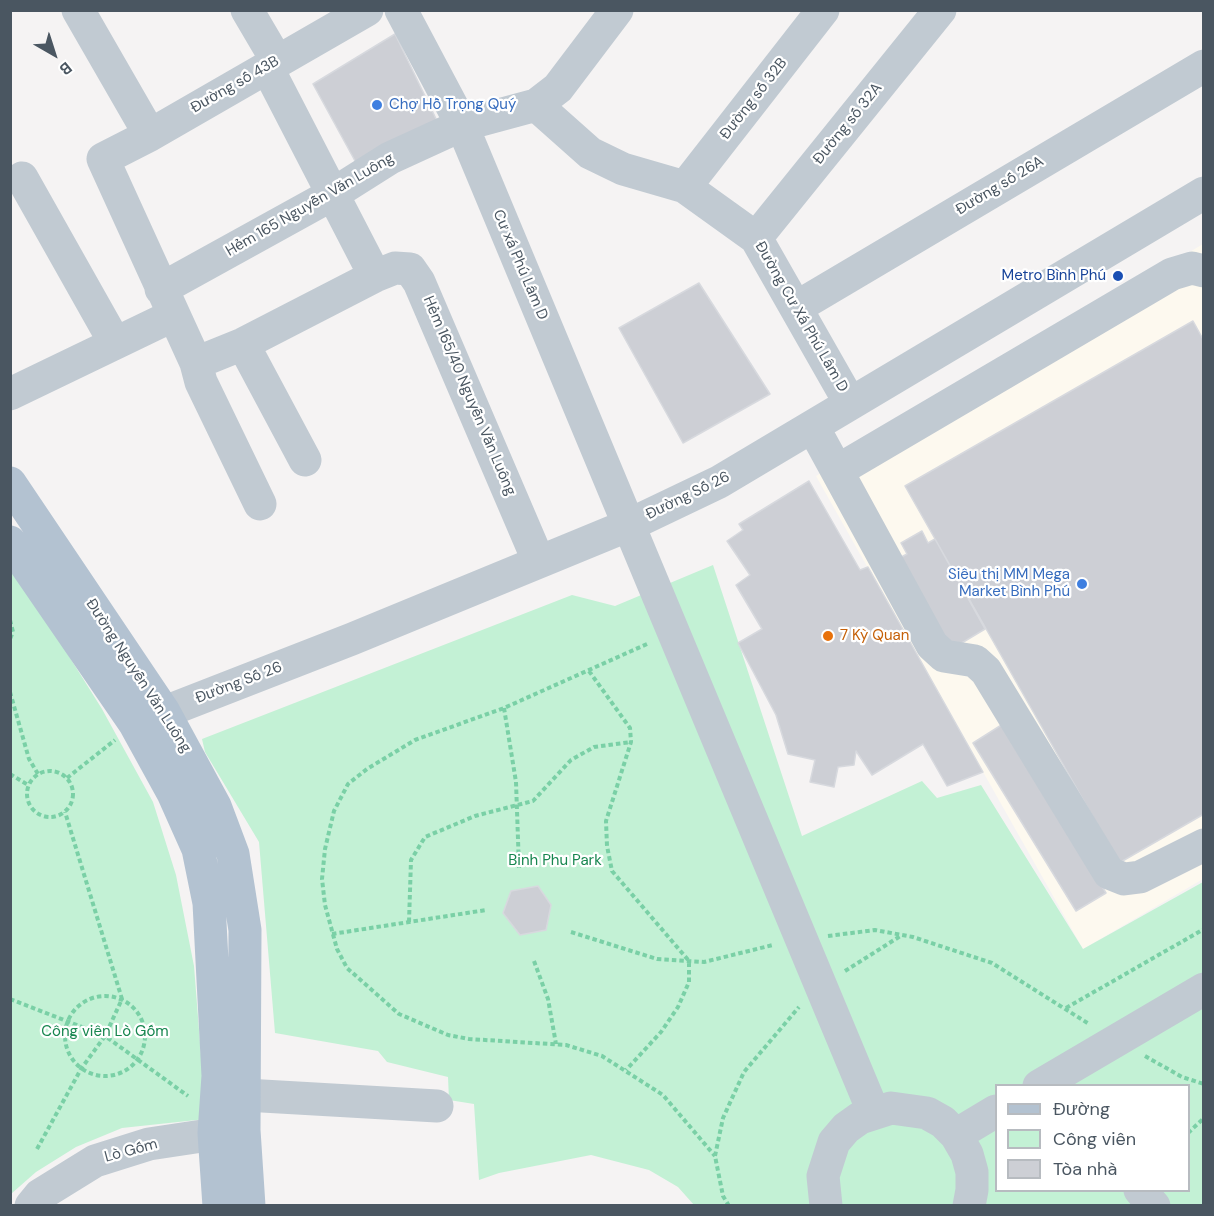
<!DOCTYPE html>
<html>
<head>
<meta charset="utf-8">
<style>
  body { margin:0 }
  #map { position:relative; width:1214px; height:1216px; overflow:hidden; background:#f5f3f3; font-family:"DM Sans",sans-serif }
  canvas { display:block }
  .frame { position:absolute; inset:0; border:12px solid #4a5661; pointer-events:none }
  .legend { position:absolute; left:995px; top:1084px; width:195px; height:108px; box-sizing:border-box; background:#fff; border:2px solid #b7bbc0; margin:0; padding:8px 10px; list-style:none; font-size:18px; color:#4a5661 }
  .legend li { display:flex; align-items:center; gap:12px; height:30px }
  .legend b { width:30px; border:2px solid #b7bbc0 }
  .north { position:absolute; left:24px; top:24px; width:60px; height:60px; -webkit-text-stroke:4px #fff; paint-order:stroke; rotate:141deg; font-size:16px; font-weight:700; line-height:24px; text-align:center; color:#4a5661 }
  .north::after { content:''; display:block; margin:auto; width:21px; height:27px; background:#4a5661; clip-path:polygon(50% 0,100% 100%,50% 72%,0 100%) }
</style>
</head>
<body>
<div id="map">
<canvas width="1214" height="1216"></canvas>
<div class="frame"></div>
<ul class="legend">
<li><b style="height:8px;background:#b3c2d1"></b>Đường</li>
<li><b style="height:16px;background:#c3f1d5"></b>Công viên</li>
<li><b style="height:16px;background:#cdcfd5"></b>Tòa nhà</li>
</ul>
<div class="north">B</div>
</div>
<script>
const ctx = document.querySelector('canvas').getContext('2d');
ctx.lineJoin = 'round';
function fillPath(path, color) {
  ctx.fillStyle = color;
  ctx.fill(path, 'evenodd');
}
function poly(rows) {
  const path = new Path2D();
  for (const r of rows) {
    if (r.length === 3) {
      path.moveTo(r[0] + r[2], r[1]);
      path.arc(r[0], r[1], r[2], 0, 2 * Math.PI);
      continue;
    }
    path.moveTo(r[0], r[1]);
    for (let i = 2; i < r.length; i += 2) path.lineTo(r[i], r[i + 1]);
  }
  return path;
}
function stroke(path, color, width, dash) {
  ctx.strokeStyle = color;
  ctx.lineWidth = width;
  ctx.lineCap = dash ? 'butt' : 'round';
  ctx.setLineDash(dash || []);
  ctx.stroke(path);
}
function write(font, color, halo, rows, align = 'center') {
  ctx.font = font + ' "DM Sans",sans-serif';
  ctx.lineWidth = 4.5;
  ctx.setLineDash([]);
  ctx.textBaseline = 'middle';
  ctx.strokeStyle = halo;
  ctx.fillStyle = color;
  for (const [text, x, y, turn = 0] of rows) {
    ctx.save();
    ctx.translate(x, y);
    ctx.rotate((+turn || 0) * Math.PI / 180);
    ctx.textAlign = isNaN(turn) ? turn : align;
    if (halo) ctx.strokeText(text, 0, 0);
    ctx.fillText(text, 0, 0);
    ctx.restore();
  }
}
fillPath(poly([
  [1203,244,1203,879,1083,949,816,476]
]), '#fdf9ef');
fillPath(poly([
  [10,562,102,709,153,802,176,875,194,966,206,1119,122,1128,76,1147,36,1172,11,1194],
  [713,565,802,836,922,781,937,798,981,785,1083,949,1203,882,1203,1205,694,1205,678,1187,649,1170,591,1155,499,1173,479,1180,474,1104,449,1100,448,1077,387,1062,378,1051,275,1033,259,842,205,752,202,739,572,595,615,606],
  [996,1086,1188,1086,1188,1190,996,1190]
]), '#c3f1d5');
const building = poly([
  [395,34,440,127,360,170,313,84,395,34],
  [699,283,770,394,683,443,619,328,699,283],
  [1193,321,1204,341,1204,814,1119,863,905,486,1193,321],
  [809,481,860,570,868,567,983,772,947,786,923,744,872,775,856,751,854,765,838,767,834,787,810,782,815,760,788,754,776,715,738,643,762,629,736,585,750,575,727,541,743,530,739,524,809,481],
  [922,531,928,543,935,539,985,629,945,653,892,562,907,554,901,543,922,531],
  [1003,724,1106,893,1076,911,973,743,1003,724],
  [538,886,551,905,546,930,520,935,503,913,511,891,538,886]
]);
fillPath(building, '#cdcfd5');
stroke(building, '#d7d9de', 1.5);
stroke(poly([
  [10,620,13,632,10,639],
  [647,644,504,708,415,740,367,769,348,784,334,811,325,849,322,879,325,905,337,949,347,968,399,1014,448,1035,469,1039,566,1045,602,1056,663,1095,715,1156],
  [589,671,630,728,631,742,606,821,607,846,612,871,689,961,689,982,678,1007,661,1032,626,1070],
  [10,692,29,759,38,774],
  [504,708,516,782,519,868],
  [50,794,23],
  [10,774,28,785],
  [67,778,115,740],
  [409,922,411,860,425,837,475,816,533,801,571,760,594,747,631,742],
  [571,932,657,959,704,962,773,945],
  [332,934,486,910],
  [828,936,875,930,913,937,992,963,1089,1024],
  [534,961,548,999,556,1044],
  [845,971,902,935],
  [105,1036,40],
  [10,999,105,1036,188,1096],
  [1066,1008,1204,929],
  [1145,1056,1182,1077,1204,1084],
  [1188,1133,1204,1118],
  [37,1149,81,1069,105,1036,122,999,65,812],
  [729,1206,723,1196,715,1156,723,1118,744,1072,799,1007]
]), '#7ad0a6', 4, [4.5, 3]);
stroke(poly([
  [78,10,150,135],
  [247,10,277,61],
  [367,10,150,135,103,159,196,363,243,344,375,276,395,268,410,269,419,282,538,560],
  [401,10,462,125,873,1111],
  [267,67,375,276],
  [536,105,590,153,623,169,685,187,756,238,850,403],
  [22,178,115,343],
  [685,187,823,10],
  [756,238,940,10],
  [161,289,333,194,390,158,462,125,536,105,558,88,617,10],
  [797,307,1204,66],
  [243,344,305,460],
  [196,363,201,382,260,504],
  [10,394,174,315],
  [813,427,932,645,944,656,975,661,986,671,1109,873,1124,879,1140,877,1204,845],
  [837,471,1172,274,1192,268,1204,271],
  [139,722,352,639,629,525,719,482,1204,193],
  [1039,1086,1204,989],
  [245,1095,437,1106],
  [956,1135,996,1111],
  [1140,1190,1154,1206],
  [31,1206,40,1195,95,1161,149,1144,242,1130],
  [826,1206,823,1176,834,1142,846,1128,860,1118,891,1108,927,1113,943,1122,956,1135,967,1154,972,1172,972,1190,969,1206]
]), '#c1cad2', 33);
stroke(poly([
  [10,483,164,712,215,806,233,854,245,930,244,1130,249,1206],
  [10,542,135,724,173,793,198,849,209,903,218,1076,214,1133,219,1206]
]), '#b3c2d1', 33);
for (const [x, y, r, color] of [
  [377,105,6,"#3f7fe0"],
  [1118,276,6,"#1a4fb4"],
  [1082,584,6,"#3f7fe0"],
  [828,636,6,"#e8710a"]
]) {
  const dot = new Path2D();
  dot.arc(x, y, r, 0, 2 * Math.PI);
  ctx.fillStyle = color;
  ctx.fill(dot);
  stroke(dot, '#fff', 2);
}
write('15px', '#4a5661', '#fff', [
  ["Đường số 43B",235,85,-30],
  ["Đường số 32B",754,99,-52],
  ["Đường số 32A",848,124,-51],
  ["Đường số 26A",1000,186,-31],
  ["Hẻm 165 Nguyễn Văn Luông",310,205,-30],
  ["Cư xá Phú Lâm D",520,265,67],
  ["Đường Cư Xá Phú Lâm D",801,317,60],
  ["Hẻm 165/40 Nguyễn Văn Luông",469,396,67],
  ["Đường Số 26",688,496,-26],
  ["Đường Nguyễn Văn Luông",138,676,57],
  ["Đường Số 26",239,683,-21],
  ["Lò Gốm",131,1151,-15]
]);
write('15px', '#366cbe', '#fff', [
  ["Chợ Hồ Trọng Quý",389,105],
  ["Siêu thị MM Mega",1070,575,"right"],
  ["Market Bình Phú",1070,592,"right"]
], 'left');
write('15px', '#164399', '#fff', [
  ["Metro Bình Phú",1106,276]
], 'right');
write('15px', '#c56008', '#fff', [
  ["7 Kỳ Quan",840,636]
], 'left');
write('15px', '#17864f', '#fff', [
  ["Binh Phu Park",555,861],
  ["Công viên Lò Gốm",105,1032]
]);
</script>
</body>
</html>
